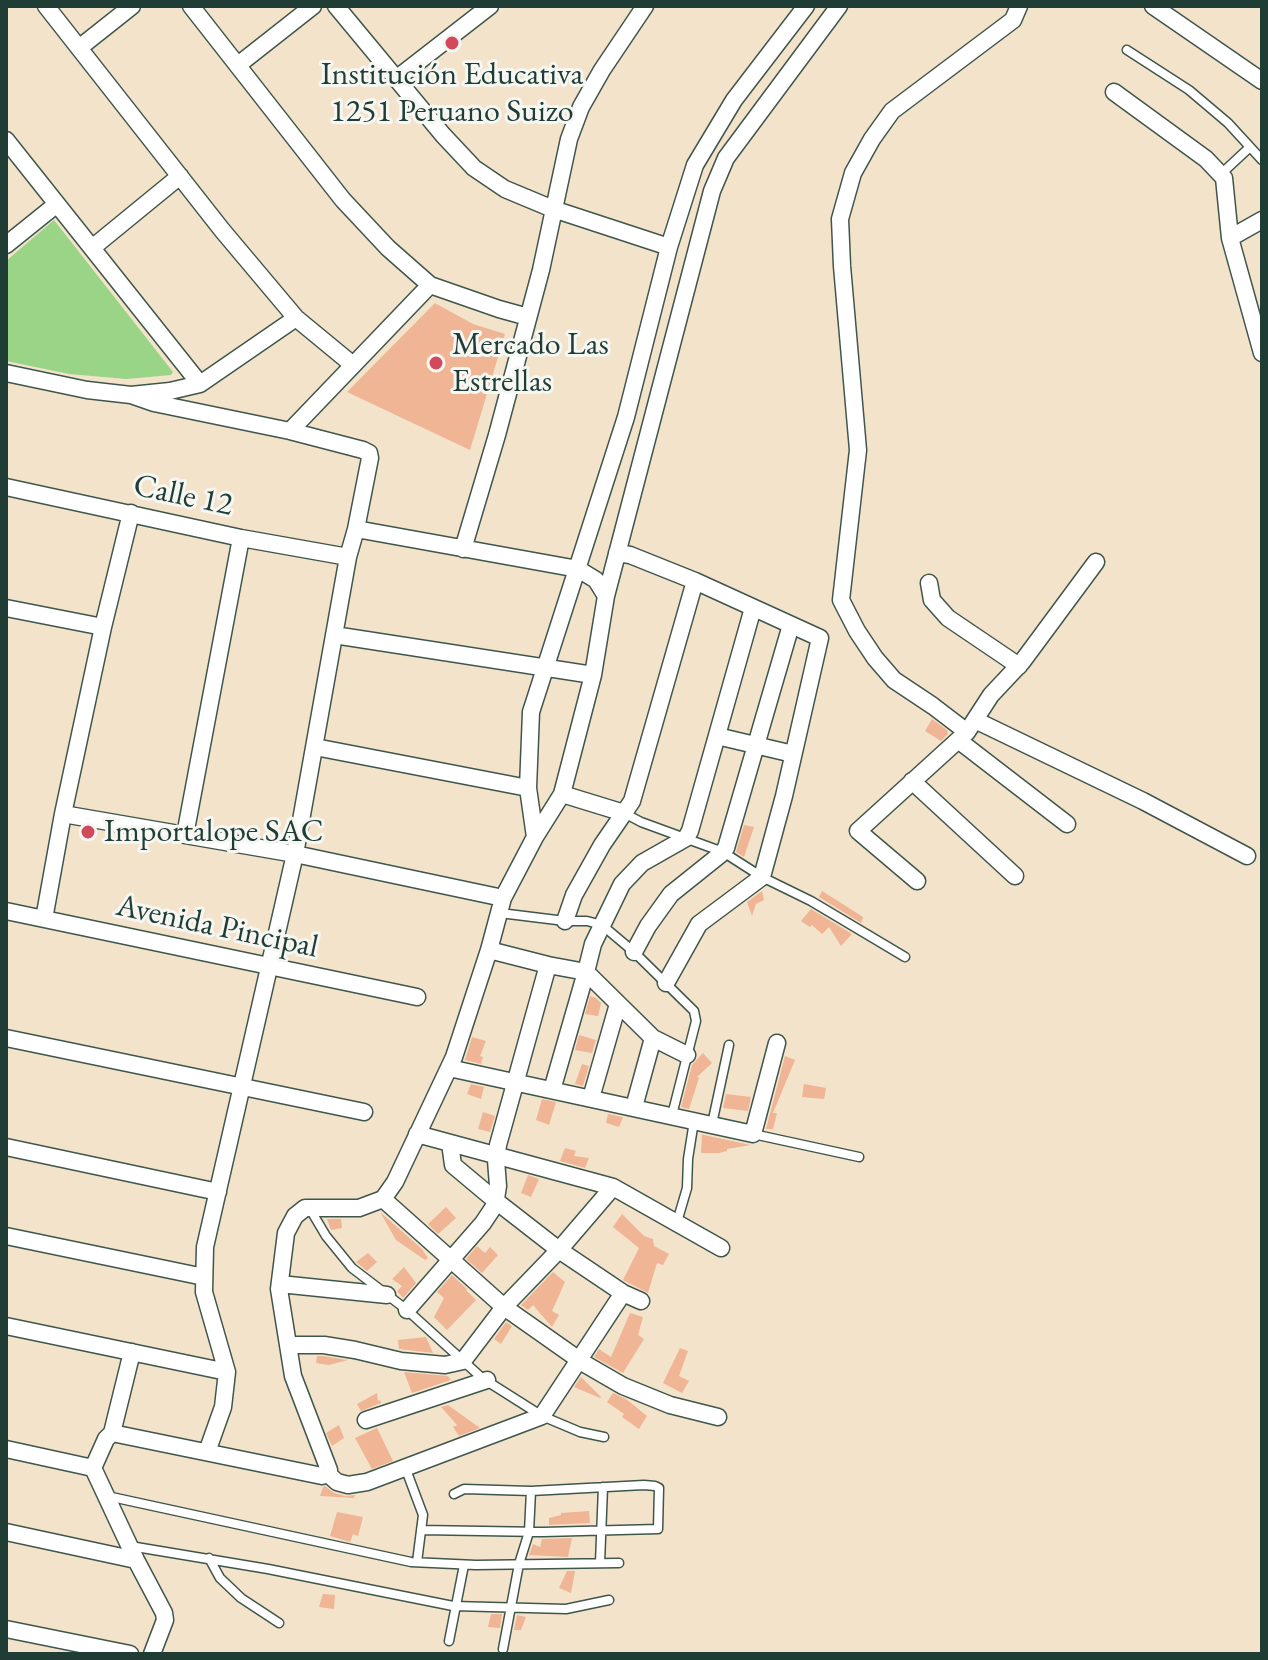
<!DOCTYPE html>
<html>
<head>
<meta charset="utf-8">
<style>
  body { margin:0 }
  #map { position:relative; width:1268px; height:1660px; overflow:hidden; background:#f3e3cb; font-family:"EB Garamond",serif }
  canvas { display:block }
  .frame { position:absolute; inset:0; border:8px solid #1f3d34; pointer-events:none }
</style>
</head>
<body>
<div id="map">
<canvas width="1268" height="1660"></canvas>
<div class="frame"></div>
</div>
<script>
const ctx = document.querySelector('canvas').getContext('2d');
ctx.lineJoin = 'round';
function fillPath(path, color) {
  ctx.fillStyle = color;
  ctx.fill(path, 'evenodd');
}
function poly(rows) {
  const path = new Path2D();
  for (const r of rows) {
    path.moveTo(r[0], r[1]);
    for (let i = 2; i < r.length; i += 2) path.lineTo(r[i], r[i + 1]);
  }
  return path;
}
function stroke(path, color, width, dash) {
  ctx.strokeStyle = color;
  ctx.lineWidth = width;
  ctx.lineCap = dash ? 'butt' : 'round';
  ctx.setLineDash(dash || []);
  ctx.stroke(path);
}
function write(font, color, halo, rows, align = 'center') {
  ctx.font = font + ' "EB Garamond",serif';
  ctx.lineWidth = 6;
  ctx.setLineDash([]);
  ctx.textBaseline = 'middle';
  ctx.strokeStyle = halo;
  ctx.fillStyle = color;
  for (const [text, x, y, turn = 0] of rows) {
    ctx.save();
    ctx.translate(x, y);
    ctx.rotate((+turn || 0) * Math.PI / 180);
    ctx.textAlign = isNaN(turn) ? turn : align;
    if (halo) ctx.strokeText(text, 0, 0);
    ctx.fillText(text, 0, 0);
    ctx.restore();
  }
}
fillPath(poly([
  [54,220,173,372,171,375,126,379,69,374,6,361,6,261]
]), '#9ad487');
fillPath(poly([
  [435,303,473,324,505,334,470,450,347,392],
  [932,719,947,730,948,734,941,741,925,731],
  [744,825,754,827,744,857,736,852],
  [762,891,764,900,756,904,752,916,747,902],
  [822,891,863,917,861,923,819,897],
  [811,909,852,934,841,946,829,927,822,934,812,925,810,927,801,921],
  [590,996,596,998,601,1003,598,1016,585,1014],
  [579,1035,596,1040,592,1053,575,1050],
  [472,1037,486,1041,480,1056,483,1057,481,1064,465,1060],
  [703,1053,712,1063,697,1077,699,1078,689,1109,681,1107,692,1065],
  [785,1056,795,1060,773,1113,777,1113,773,1129,766,1129],
  [582,1064,589,1066,583,1086,575,1084],
  [471,1084,484,1087,481,1099,467,1094],
  [804,1084,826,1088,824,1099,802,1097],
  [726,1094,751,1097,748,1111,723,1108],
  [542,1099,556,1102,549,1125,536,1120],
  [483,1112,495,1116,490,1132,478,1129],
  [608,1114,623,1117,619,1127,606,1123],
  [702,1134,704,1135,751,1145,727,1149,727,1151,719,1153,701,1153],
  [565,1148,576,1151,574,1156,589,1158,585,1168,560,1161],
  [528,1175,539,1179,531,1197,521,1193],
  [446,1207,456,1218,438,1234,428,1224],
  [380,1212,422,1249,428,1258,425,1260,396,1240],
  [622,1214,644,1236,653,1239,654,1246,669,1254,663,1265,657,1263,648,1293,623,1280,639,1248,613,1227],
  [327,1219,341,1219,342,1228,331,1230],
  [477,1246,485,1253,490,1247,498,1255,482,1273,466,1259],
  [368,1253,377,1262,367,1271,356,1262],
  [404,1267,416,1283,403,1298,397,1291,402,1286,392,1279],
  [553,1272,565,1282,552,1311,559,1315,552,1327,533,1305,528,1310,521,1305],
  [452,1275,467,1289,466,1290,476,1300,447,1330,434,1317,444,1298,437,1292],
  [630,1313,643,1317,638,1335,644,1339,623,1373,594,1357,599,1349,611,1357],
  [506,1322,512,1326,501,1344,494,1339],
  [426,1337,433,1353,399,1349,398,1340],
  [680,1348,688,1351,679,1376,689,1381,682,1393,663,1383],
  [317,1356,323,1356,348,1360,329,1365,316,1363],
  [404,1372,448,1376,451,1380,412,1393],
  [581,1377,601,1397,600,1398,574,1387],
  [377,1393,378,1401,380,1400,381,1403,361,1411,357,1404],
  [613,1393,626,1399,647,1416,639,1429,622,1417,624,1414,607,1402],
  [448,1405,480,1428,459,1436,453,1427,457,1425,441,1407],
  [339,1425,344,1438,332,1446,326,1433],
  [377,1428,393,1461,372,1469,355,1438],
  [325,1486,334,1493,346,1496,355,1495,354,1498,320,1496,323,1487],
  [589,1511,590,1523,549,1525,549,1518,561,1515,561,1513],
  [337,1512,363,1517,358,1536,353,1534,350,1542,330,1536],
  [572,1538,568,1557,529,1555,533,1544,540,1547,542,1539],
  [567,1571,575,1571,571,1593,559,1588],
  [323,1594,335,1595,334,1609,319,1607],
  [491,1614,502,1614,500,1628,488,1627],
  [517,1615,526,1617,521,1630,514,1630]
]), '#efb594');
const lane = poly([
  [1127,50,1189,90,1228,123,1262,160],
  [1221,174,1250,147],
  [624,813,641,822,723,852,762,877,811,901,905,957],
  [500,913,565,921,587,921,602,925,634,952,694,1011,696,1021,672,1115],
  [712,1124,729,1045],
  [753,1134,859,1157],
  [310,1209,326,1236,352,1268,407,1310,482,1378,542,1416,580,1432,604,1437],
  [677,1222,687,1188,688,1159,694,1121],
  [405,1467,423,1515,417,1562],
  [107,1496,411,1562,476,1565,619,1563],
  [421,1530,543,1532,658,1529,659,1488,655,1486,644,1485,531,1491,464,1489,454,1494],
  [130,1546,268,1569,453,1606,566,1609,609,1600],
  [209,1558,220,1578,241,1598,279,1623],
  [600,1563,603,1487],
  [449,1641,464,1565],
  [503,1649,519,1564,529,1532,531,1491]
]);
const street = poly([
  [46,6,222,230,296,318,353,365],
  [191,6,343,200,388,248,430,285,499,309,528,317],
  [336,6,443,135,474,168,505,189,553,209,669,247],
  [1153,6,1262,81],
  [79,48,132,6],
  [238,65,313,6],
  [396,79,490,6],
  [1114,92,1206,159,1224,178,1230,238,1262,353],
  [6,140,200,384],
  [1230,238,1262,220],
  [6,245,57,204],
  [92,248,180,176],
  [6,373,87,390,131,395,170,391,200,384,296,318],
  [131,395,154,403,290,431,363,450,369,453,370,458,356,529,348,557,295,854,205,1247,204,1292,227,1372,223,1407,207,1452],
  [290,431,430,285],
  [6,487,241,538,348,557],
  [356,529,578,569,596,580,606,596,712,191,726,158,839,6],
  [463,549,497,435,541,270,569,139,581,107,602,70,645,6],
  [929,583,932,600,948,618,1019,666],
  [6,608,103,627,131,513],
  [334,635,593,675],
  [975,720,1143,801,1247,856],
  [967,732,933,706,894,680,875,658,857,631,841,600,858,450,842,266,840,219,853,173,872,139,892,111,1013,20,1019,6],
  [717,736,793,754],
  [958,740,1067,824],
  [315,747,528,788,535,837],
  [912,781,1015,876],
  [528,788,531,712,626,417,669,247,695,165,734,100,806,6],
  [562,794,624,813,632,801,695,581,630,555,617,553],
  [63,814,295,854,503,898],
  [185,835,241,538],
  [917,881,858,831,967,732,991,695,1022,662,1096,562],
  [6,911,417,997],
  [44,919,63,814,103,627],
  [565,921,574,895,602,845,624,813],
  [634,952,648,926,671,894,721,854,726,848,791,625],
  [548,965,586,972,653,1038,687,1055],
  [666,983,699,924,762,877,784,796,820,638,695,581],
  [6,1038,364,1112],
  [449,1068,753,1134,777,1043],
  [552,1090,586,972,593,944,622,884,642,863,686,838,690,831,753,608],
  [591,1098,618,1004],
  [634,1107,653,1038],
  [417,1134,613,1187,721,1248],
  [450,1143,453,1165,496,1201,559,1250,623,1293,641,1301],
  [6,1147,218,1192],
  [383,1199,504,1307,585,1364,623,1386,670,1405,718,1417],
  [6,1236,204,1277],
  [280,1284,387,1295],
  [407,1310,483,1223,495,1205,498,1186,496,1160,498,1145,548,965,489,950],
  [6,1326,227,1372],
  [288,1345,324,1345,355,1350,401,1361,445,1365,463,1361,504,1307,559,1250,613,1187],
  [366,1420,487,1380],
  [112,1433,132,1352],
  [6,1449,93,1468],
  [328,1474,329,1470,293,1376,279,1289,286,1233,295,1216,305,1208,359,1208,383,1199,395,1182,454,1057,489,950,503,898,535,837,562,794,593,675,606,596],
  [6,1532,136,1560],
  [6,1629,130,1654],
  [152,1654,165,1620,164,1613,136,1560,93,1468,106,1439,112,1433,322,1476,328,1474,337,1482,348,1485,367,1482,542,1416,623,1293]
]);
stroke(lane, '#3f564b', 11);
stroke(street, '#3f564b', 19);
stroke(lane, '#fff', 8);
stroke(street, '#fff', 16);
for (const [x, y, r, color] of [
  [452,43,8,"#d1495b"],
  [436,363,8,"#d1495b"],
  [88,832,8,"#d1495b"]
]) {
  const dot = new Path2D();
  dot.arc(x, y, r, 0, 2 * Math.PI);
  ctx.fillStyle = color;
  ctx.fill(dot);
  stroke(dot, '#f6f6f2', 3);
}
write('32px', '#1f3d34', '#f6f6f2', [
  ["Institución Educativa",452,75,"center"],
  ["1251 Peruano Suizo",452,112,"center"],
  ["Mercado Las",452,345],
  ["Estrellas",452,382],
  ["Importalope SAC",104,832]
], 'left');
write('32px', '#1f3d34', '#f6f6f2', [
  ["Calle 12",183,496,12],
  ["Avenida Pincipal",217,927,12]
]);
</script>
</body>
</html>
